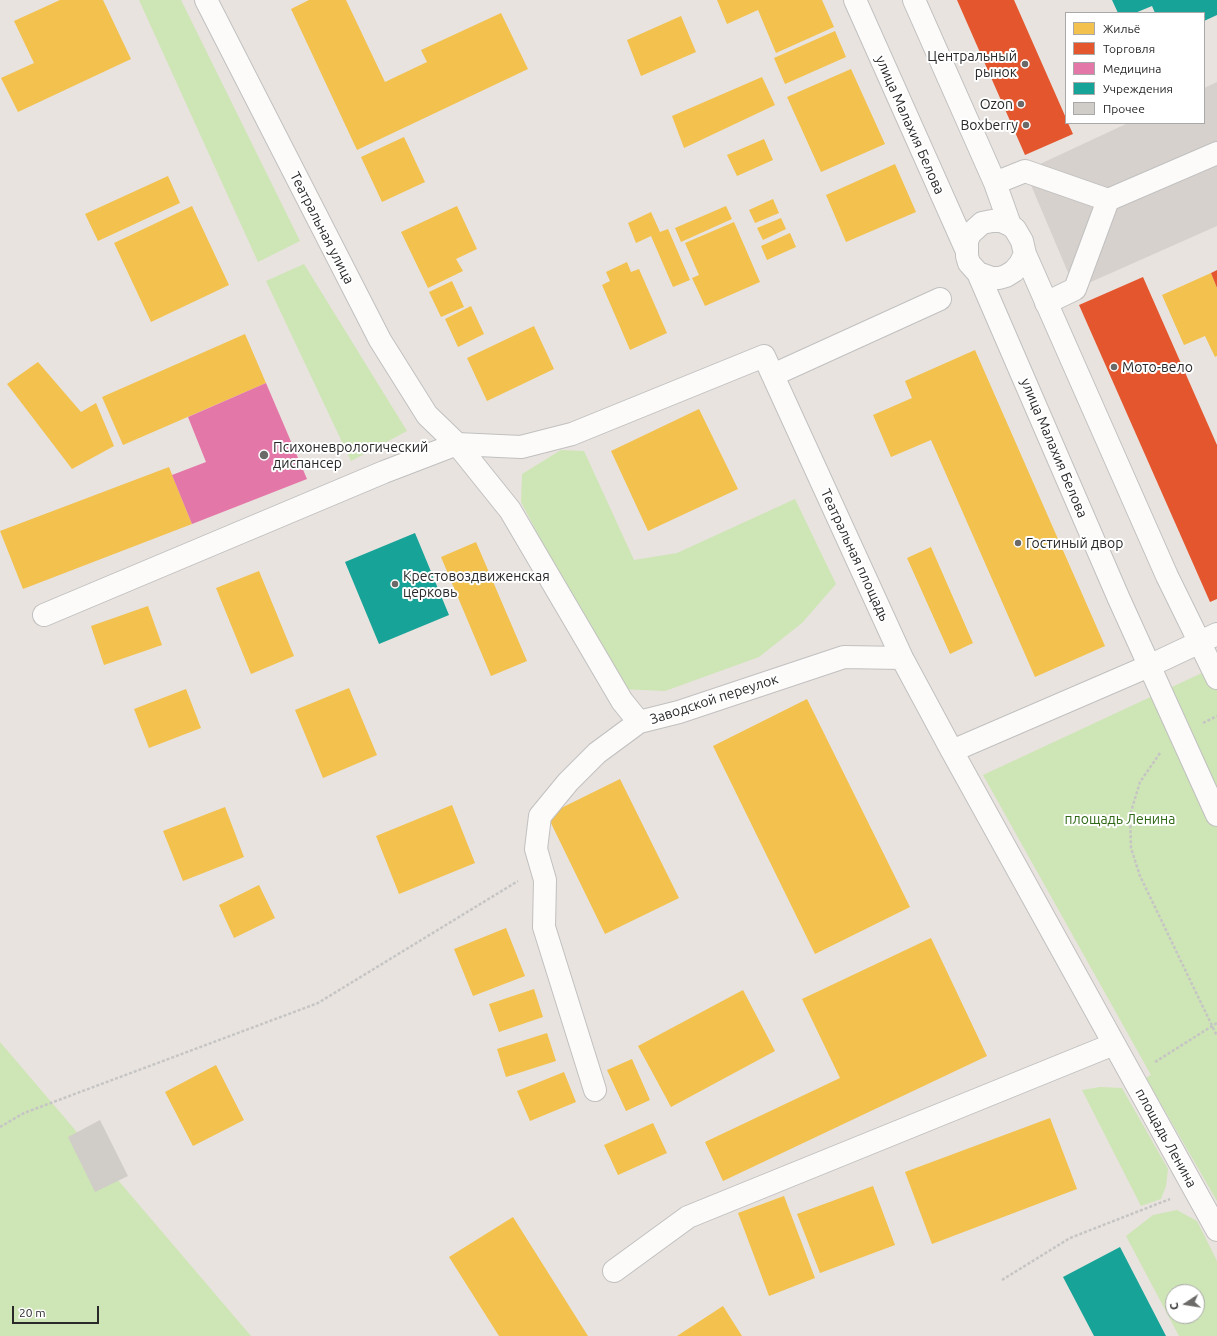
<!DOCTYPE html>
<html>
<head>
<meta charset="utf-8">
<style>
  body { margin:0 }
  #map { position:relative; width:1217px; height:1336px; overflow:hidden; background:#e8e3de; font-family:Ubuntu,sans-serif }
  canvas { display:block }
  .legend { position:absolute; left:1065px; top:12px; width:140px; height:112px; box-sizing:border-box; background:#fff; border:1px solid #a9a9a9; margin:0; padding:5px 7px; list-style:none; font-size:12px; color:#292929 }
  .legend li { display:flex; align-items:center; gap:8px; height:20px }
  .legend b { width:20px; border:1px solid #a9a9a9 }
  .north { position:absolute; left:1165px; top:1284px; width:40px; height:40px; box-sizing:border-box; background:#fff; border:1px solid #a9a9a9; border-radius:50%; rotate:258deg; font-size:11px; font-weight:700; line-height:16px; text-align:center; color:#292929 }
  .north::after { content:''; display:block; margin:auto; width:14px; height:18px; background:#6c6a68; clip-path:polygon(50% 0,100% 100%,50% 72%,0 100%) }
  .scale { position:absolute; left:12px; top:1306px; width:87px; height:18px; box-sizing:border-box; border:2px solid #292929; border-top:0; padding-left:5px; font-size:12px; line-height:14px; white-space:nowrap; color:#292929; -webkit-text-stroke:3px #fff; paint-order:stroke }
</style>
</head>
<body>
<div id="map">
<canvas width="1217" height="1336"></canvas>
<ul class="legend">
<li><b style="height:11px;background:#f2c14e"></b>Жильё</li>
<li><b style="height:11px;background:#e4572e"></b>Торговля</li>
<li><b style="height:11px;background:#e377a8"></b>Медицина</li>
<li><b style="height:11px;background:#17a398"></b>Учреждения</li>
<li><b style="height:11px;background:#d0cdc9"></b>Прочее</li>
</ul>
<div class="north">С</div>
<div class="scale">20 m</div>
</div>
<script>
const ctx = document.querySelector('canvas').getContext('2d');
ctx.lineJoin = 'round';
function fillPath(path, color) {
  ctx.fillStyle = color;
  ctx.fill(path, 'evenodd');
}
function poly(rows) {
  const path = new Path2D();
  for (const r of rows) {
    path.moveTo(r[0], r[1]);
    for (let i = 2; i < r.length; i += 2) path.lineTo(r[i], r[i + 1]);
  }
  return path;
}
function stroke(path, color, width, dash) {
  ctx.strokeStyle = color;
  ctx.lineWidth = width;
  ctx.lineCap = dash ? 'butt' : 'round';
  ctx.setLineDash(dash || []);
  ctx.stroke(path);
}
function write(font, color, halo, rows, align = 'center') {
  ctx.font = font + ' Ubuntu,sans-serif';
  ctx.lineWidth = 4;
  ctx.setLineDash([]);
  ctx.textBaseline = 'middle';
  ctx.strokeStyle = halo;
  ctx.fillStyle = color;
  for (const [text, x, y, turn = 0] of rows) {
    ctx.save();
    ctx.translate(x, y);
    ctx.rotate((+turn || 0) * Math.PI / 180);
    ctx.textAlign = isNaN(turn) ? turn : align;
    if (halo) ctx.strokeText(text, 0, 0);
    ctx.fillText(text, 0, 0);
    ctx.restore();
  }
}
fillPath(poly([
  [139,0,181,0,300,241,258,262],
  [304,264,407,431,351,461,266,281],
  [561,450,584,451,634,560,677,553,795,499,836,584,802,623,759,657,665,691,619,689,521,502,522,474],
  [1217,666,1217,1201,1146,1078,1151,1075,983,775],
  [0,1042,251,1336,0,1336],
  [1100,1087,1122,1088,1168,1169,1166,1186,1161,1199,1141,1206,1082,1090],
  [1177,1210,1197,1221,1217,1261,1217,1336,1179,1336,1126,1236,1153,1215],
  [1173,1292,1197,1292,1197,1316,1173,1316]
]), '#cee5b5');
fillPath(poly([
  [1217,82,1217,226,1075,289,1025,171,1128,123,1204,123,1204,88]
]), '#d6d1cd');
fillPath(poly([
  [60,0,103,0,131,59,18,112,1,78,34,63,14,21],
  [309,0,346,0,385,82,427,62,421,50,501,13,528,69,357,150,291,9],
  [717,0,822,0,834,27,776,53,758,10,727,24],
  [681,16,696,52,641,76,627,40],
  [835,31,846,57,785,84,774,58],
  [851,69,885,144,821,172,787,97],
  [762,77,775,105,684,148,672,116],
  [404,137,425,182,382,202,361,157],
  [764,139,773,160,737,176,727,155],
  [895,164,916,212,846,242,826,195],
  [168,176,180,203,98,241,85,214],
  [773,199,779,213,755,223,749,210],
  [192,206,229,285,151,322,114,243],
  [457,206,477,249,456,259,463,271,428,288,401,232],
  [726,206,732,219,681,242,675,228],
  [651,212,660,232,668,229,690,280,673,287,651,236,636,243,628,223],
  [781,218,786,229,763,240,757,228],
  [734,222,760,282,705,306,692,278,699,275,685,243],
  [790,233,796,247,767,260,761,246],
  [627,262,631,272,639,269,667,333,630,350,602,285,610,281,606,272],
  [1211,273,1217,288,1217,356,1215,357,1205,336,1184,345,1162,295],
  [452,281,464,307,441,317,429,292],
  [471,306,484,334,458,347,445,319],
  [534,326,554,369,487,401,467,358],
  [245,334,266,383,123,445,102,397],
  [975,350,1105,646,1035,677,931,440,891,457,873,415,912,398,905,381],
  [38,362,81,412,96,403,114,446,72,469,7,384],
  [699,409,738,489,648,531,611,451],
  [169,467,192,524,23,589,0,531],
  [476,542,527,661,491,676,441,557],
  [931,547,973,643,950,654,907,558],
  [259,571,294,656,251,674,216,588],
  [148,606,162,645,104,665,91,626],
  [349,688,377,755,323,778,295,710],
  [186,689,201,728,149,748,134,709],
  [807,699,910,907,815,954,713,746],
  [620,779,679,898,605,934,547,815],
  [452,805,475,863,399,894,376,836],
  [225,807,244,857,183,881,163,831],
  [259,885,275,918,234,938,219,905],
  [506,928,525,976,473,996,454,949],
  [931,938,987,1056,723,1181,705,1142,840,1078,802,999],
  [534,989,543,1017,499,1032,489,1004],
  [743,990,775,1051,671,1107,638,1046],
  [547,1033,556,1061,506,1077,497,1049],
  [632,1059,650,1100,626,1111,607,1070],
  [216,1065,244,1120,193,1146,165,1092],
  [564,1072,576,1102,530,1121,517,1091],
  [1050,1118,1077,1189,932,1244,905,1172],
  [653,1123,667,1153,618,1175,604,1145],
  [873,1186,895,1245,820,1273,797,1214],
  [784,1196,815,1278,769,1296,738,1213],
  [513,1217,588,1336,499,1336,449,1257],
  [723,1306,742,1336,677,1336]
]), '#f2c14e');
fillPath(poly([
  [957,0,1014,0,1066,118,1066,123,1068,123,1073,134,1025,155],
  [1217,270,1217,288,1211,273],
  [1143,277,1217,445,1217,599,1210,602,1079,305]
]), '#e4572e');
fillPath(poly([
  [266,383,307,479,192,524,172,475,206,462,188,417]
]), '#e377a8');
fillPath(poly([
  [1112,0,1217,0,1217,15,1204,21,1204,13,1155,13,1152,6,1135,13,1118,13],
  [415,533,449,615,379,644,345,562],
  [1120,1247,1166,1336,1094,1336,1063,1277]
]), '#17a398');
fillPath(poly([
  [100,1120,128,1176,95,1192,68,1137]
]), '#d0cdc9');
const minor = poly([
  [206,0,380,340,427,415,457,444,510,510,622,701,639,722],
  [855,0,966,249],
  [914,0,995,183,1010,225],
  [995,183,1025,171,1108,200],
  [992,221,1001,221,1010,225,1015,229,1022,241,1025,254,1020,264,1014,271,1006,276,999,278,992,278,978,273,969,263,967,256,967,241,970,234,982,223,992,221],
  [1025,254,1167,576,1217,678],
  [978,273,1119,599,1217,815],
  [1046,303,1075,289,1108,200,1217,153],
  [773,375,940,299],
  [44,615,384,472,457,444,521,447,572,434,764,356,902,658,952,751],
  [1217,634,1149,666,952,751,1217,1230],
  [595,1090,544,927,545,880,536,849,540,816,568,782,597,753,639,722,679,712,844,657,902,658],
  [614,1271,688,1217,1114,1044]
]);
stroke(minor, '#c1c0c0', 24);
stroke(poly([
  [1203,723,1217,716],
  [1160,753,1140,782,1130,815,1131,848,1140,876,1217,1036],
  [1155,1062,1217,1023],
  [0,1127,24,1113,318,1003,518,881],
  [1002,1280,1070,1238,1170,1199]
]), '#c6c5c5', 2.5, [3, 2]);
stroke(minor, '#fcfbfa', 22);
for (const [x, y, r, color] of [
  [1025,64,4,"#6c6a68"],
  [1021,104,4,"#6c6a68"],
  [1026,125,4,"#6c6a68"],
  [1114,367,4,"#6c6a68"],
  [264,455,5,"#6c6a68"],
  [1018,543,4,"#6c6a68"],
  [395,584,4,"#6c6a68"]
]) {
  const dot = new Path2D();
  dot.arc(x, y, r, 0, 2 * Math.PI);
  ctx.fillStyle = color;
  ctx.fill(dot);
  stroke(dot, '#fff', 1.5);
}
write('14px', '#292929', '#fff', [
  ["Центральный",1017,56,"right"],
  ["рынок",1017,72,"right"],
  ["Ozon",1013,104,"right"],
  ["Boxberry",1018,125,"right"],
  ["Мото-вело",1122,367],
  ["Психоневрологический",273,447],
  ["диспансер",273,463],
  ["Гостиный двор",1026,543],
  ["Крестовоздвиженская",403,576],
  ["церковь",403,592]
], 'left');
write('14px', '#292929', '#fff', [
  ["улица Малахия Белова",910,125,66],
  ["Театральная улица",322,228,63],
  ["улица Малахия Белова",1054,448,67],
  ["Театральная площадь",855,555,65],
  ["Заводской переулок",714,699,-18],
  ["площадь Ленина",1166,1138,61]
]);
write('14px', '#306916', '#fff', [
  ["площадь Ленина",1120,819]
]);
</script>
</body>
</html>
